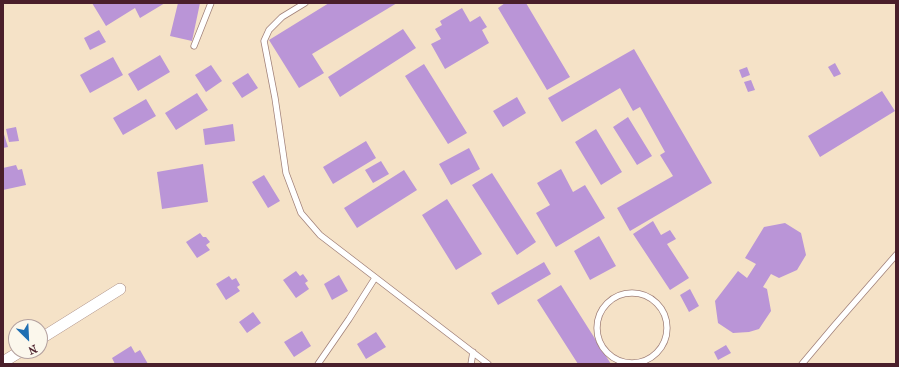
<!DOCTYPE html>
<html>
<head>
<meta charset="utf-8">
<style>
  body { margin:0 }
  #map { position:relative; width:899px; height:367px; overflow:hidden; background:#f5e2c7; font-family:"IM FELL French Canon",serif }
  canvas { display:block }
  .frame { position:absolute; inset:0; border:4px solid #4a1f2b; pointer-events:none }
  .north { position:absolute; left:8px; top:319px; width:40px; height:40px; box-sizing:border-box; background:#fbf7ec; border:1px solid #b4a19f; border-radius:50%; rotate:156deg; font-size:11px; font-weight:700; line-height:16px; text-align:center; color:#4a1f2b }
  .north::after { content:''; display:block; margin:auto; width:14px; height:18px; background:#1f6fb2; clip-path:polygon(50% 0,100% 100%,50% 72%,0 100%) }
</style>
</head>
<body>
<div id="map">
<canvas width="899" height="367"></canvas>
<div class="frame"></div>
<div class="north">N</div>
</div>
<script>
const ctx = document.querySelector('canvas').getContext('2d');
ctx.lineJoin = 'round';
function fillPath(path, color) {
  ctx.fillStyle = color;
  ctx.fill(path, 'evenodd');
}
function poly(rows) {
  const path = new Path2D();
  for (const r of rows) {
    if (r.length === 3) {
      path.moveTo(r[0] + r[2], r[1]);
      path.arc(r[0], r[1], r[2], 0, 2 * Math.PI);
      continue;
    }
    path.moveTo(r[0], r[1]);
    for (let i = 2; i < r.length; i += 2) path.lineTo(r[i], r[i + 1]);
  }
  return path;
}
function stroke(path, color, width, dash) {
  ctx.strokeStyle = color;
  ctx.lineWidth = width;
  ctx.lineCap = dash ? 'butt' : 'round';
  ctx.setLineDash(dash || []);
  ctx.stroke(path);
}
fillPath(poly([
  [92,3,165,3,140,18,135,8,106,26],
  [178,3,200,3,192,41,170,36],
  [329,3,397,3,312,54,324,73,299,88,269,40],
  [505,3,526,3,570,77,547,90,498,8],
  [462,8,470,22,480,16,487,27,482,30,489,43,445,69,431,44,441,39,435,29,442,25,440,21],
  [403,29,416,48,340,97,328,77],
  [99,30,106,42,90,50,84,38],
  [634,49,712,183,630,231,617,208,673,176,660,155,665,152,640,107,633,111,620,88,562,122,548,98],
  [160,55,170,72,138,91,128,74],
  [113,57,123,75,90,93,80,75],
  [835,63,841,74,834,77,828,67],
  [424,64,467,133,448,144,405,76],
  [211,65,222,81,206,92,195,75],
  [747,67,750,75,742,78,739,70],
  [248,73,258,88,242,98,232,83],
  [751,80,755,90,748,92,744,82],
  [882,91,895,111,820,157,808,136],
  [197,93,208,110,176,130,165,113],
  [517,97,526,113,503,127,493,111],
  [146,99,156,116,123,135,113,118],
  [628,117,652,156,637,165,613,127],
  [233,124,235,141,205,145,203,129],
  [16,127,19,141,9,142,6,129],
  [596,129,622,172,601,185,575,142],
  [3,131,8,147,3,148],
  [366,141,376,158,333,184,323,167],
  [469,148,480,169,451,185,439,164],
  [381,161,389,174,373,183,365,170],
  [203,164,208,202,162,209,157,172],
  [16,165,18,170,22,169,26,185,3,190,3,168],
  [561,169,573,192,585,185,605,218,556,247,536,213,550,205,537,183],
  [404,170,417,190,357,228,344,208],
  [492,173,536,242,517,255,472,185],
  [264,175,280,201,268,208,252,182],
  [447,199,482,254,456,270,422,215],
  [653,221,661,235,670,230,676,239,667,244,689,278,670,290,633,234],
  [785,223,801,233,806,255,797,270,779,278,771,274,763,287,767,289,771,311,759,329,749,332,733,333,718,323,715,301,738,271,747,278,756,264,745,258,764,227],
  [200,233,203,237,206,237,210,242,206,245,210,250,197,258,186,242],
  [599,236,616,266,590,280,574,251],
  [544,262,551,274,498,305,491,293],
  [296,271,300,276,303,274,308,281,305,283,309,289,296,298,283,280],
  [339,275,348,291,332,300,324,284],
  [229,276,232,280,236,278,240,285,237,287,240,291,226,300,216,284],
  [561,285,611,364,578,364,537,300],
  [690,289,699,306,689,312,680,295],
  [253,312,261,323,247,333,239,322],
  [302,331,311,346,294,357,284,342],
  [376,332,386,347,366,359,357,344],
  [726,345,731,353,718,360,714,352],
  [131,346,135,353,140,350,148,364,115,364,112,358]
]), '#ba95d7');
const service = poly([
  [305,3,282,17,269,30,264,41,275,98,286,173,301,213,320,235,488,364],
  [194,46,211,3],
  [632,328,35],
  [318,364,349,319,375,278],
  [471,364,473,352],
  [802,364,834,326,896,255]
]);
const minor = poly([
  [40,339,120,289],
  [3,362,21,351]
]);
stroke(service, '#a08079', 7);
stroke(minor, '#a08079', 12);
stroke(service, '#fff', 5.5);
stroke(minor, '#fff', 11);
</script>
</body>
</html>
